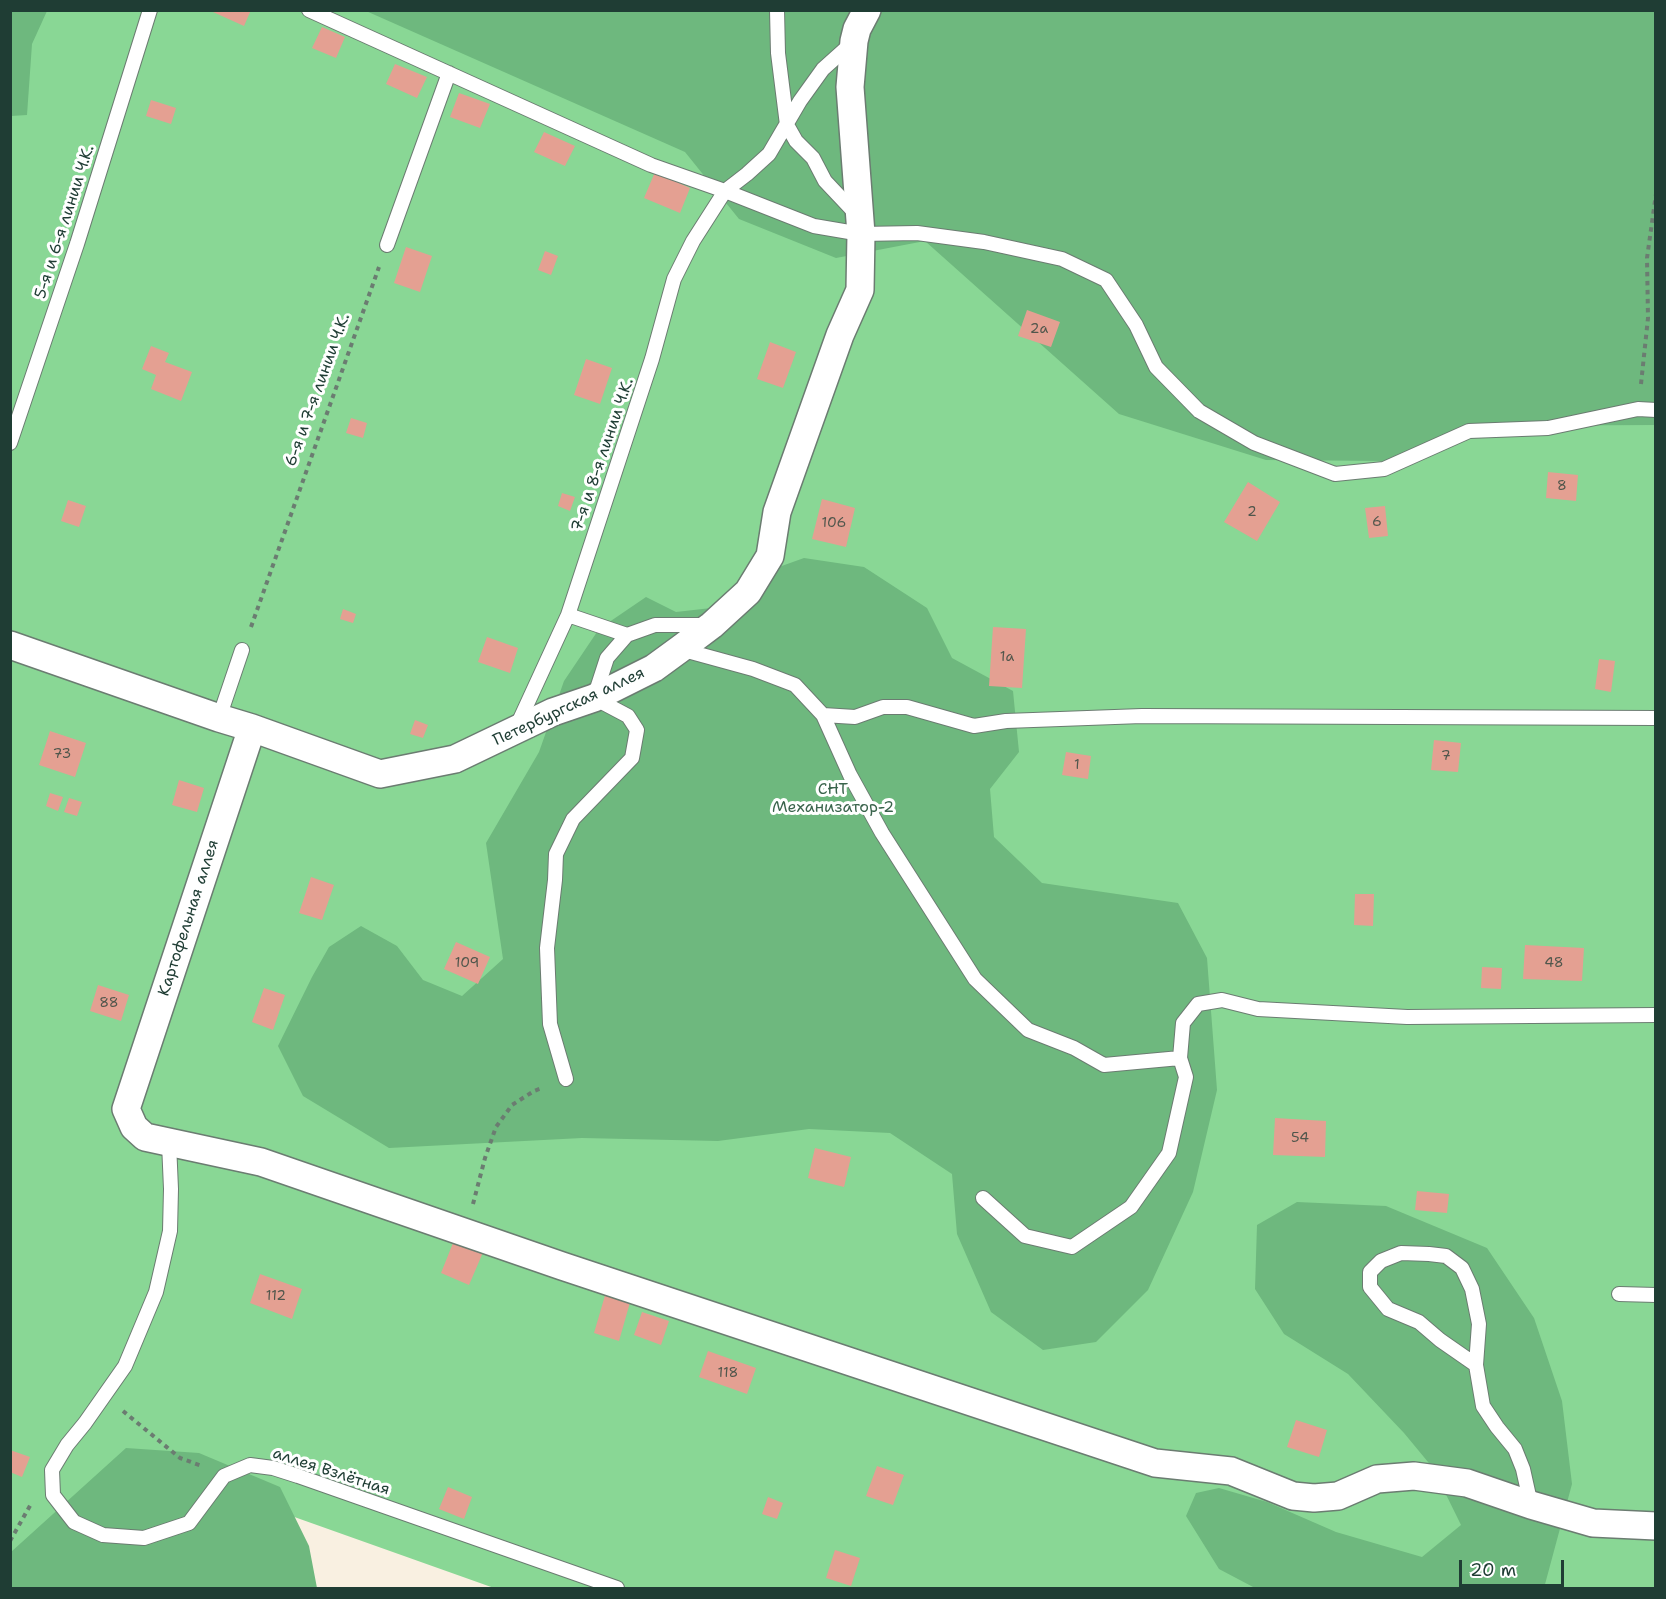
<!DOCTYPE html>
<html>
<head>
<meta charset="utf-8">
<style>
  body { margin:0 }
  #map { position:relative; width:1666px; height:1599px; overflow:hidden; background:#f9f0e1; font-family:"Shantell Sans",sans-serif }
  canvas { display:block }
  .frame { position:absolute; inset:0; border:12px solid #1f3d34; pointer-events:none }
  .scale { position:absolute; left:1459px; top:1560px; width:105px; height:27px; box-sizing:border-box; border:3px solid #1f3d34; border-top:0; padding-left:8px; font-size:18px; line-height:21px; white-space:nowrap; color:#1f3d34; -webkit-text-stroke:4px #fff; paint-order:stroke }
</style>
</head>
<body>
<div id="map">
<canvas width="1666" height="1599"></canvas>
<div class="frame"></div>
<div class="scale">20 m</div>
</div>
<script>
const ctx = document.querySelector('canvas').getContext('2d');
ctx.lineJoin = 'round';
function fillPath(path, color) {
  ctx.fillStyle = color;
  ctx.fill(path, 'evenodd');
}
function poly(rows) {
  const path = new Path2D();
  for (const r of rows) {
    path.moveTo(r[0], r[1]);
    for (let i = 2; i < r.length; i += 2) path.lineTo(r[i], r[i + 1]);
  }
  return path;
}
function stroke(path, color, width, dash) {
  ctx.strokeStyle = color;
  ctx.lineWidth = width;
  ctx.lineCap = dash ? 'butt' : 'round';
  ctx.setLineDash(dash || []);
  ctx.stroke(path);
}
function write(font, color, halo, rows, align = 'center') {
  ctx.font = font + ' "Shantell Sans",sans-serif';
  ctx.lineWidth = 6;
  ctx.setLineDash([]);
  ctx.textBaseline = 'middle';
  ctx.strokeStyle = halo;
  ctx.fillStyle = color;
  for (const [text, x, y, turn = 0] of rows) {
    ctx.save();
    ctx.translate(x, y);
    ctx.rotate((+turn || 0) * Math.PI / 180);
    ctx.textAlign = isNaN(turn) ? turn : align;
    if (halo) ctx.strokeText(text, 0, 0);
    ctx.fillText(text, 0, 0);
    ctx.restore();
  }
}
fillPath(poly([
  [11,11,1655,11,1655,1588,494,1588,255,1503,11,1588]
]), '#89d795');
fillPath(poly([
  [11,10,47,11,32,44,27,115,11,116],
  [366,11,1655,11,1655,425,1467,426,1385,461,1266,460,1119,414,925,241,836,258,739,219,685,152],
  [804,558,864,567,927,608,952,658,1013,691,1019,752,990,789,994,837,1042,883,1178,903,1207,958,1217,1090,1193,1192,1148,1290,1096,1342,1043,1350,991,1312,957,1234,952,1174,890,1133,809,1129,718,1141,582,1138,389,1148,303,1096,278,1046,312,977,329,947,361,926,397,946,423,980,462,996,503,959,486,843,539,752,564,681,599,629,646,597,676,612,720,607,751,577],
  [1297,1202,1386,1206,1487,1248,1534,1318,1562,1401,1572,1484,1544,1588,1255,1588,1219,1569,1186,1516,1196,1493,1219,1488,1267,1502,1336,1532,1422,1557,1461,1525,1433,1468,1404,1433,1348,1374,1284,1334,1255,1289,1257,1225],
  [126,1448,199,1453,280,1487,309,1546,317,1588,11,1588,11,1552]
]), '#6eb87e');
fillPath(poly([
  [214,10,251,10,244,26,213,12],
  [322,27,345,37,336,58,312,48],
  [395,64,427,77,417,98,386,84],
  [459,93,490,104,480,128,450,117],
  [151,100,176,108,171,124,146,116],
  [544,132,575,146,565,166,534,152],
  [655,172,690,188,680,213,644,198],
  [406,247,432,256,420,292,394,283],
  [545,251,558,256,551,275,538,270],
  [1027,310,1060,322,1051,347,1018,336],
  [770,342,796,352,783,388,757,379],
  [151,346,169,353,165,362,192,372,181,401,151,389,156,375,142,369],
  [586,359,612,368,600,404,574,395],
  [351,418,367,423,363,438,346,433],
  [1548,472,1578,475,1576,501,1546,498],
  [1248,482,1280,502,1257,541,1224,522],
  [562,493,575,497,570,511,558,506],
  [822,499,855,508,846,547,812,539],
  [68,500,86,506,79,527,61,521],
  [1385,506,1388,536,1369,538,1365,508],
  [343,609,356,614,353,623,340,619],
  [993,627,1026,629,1022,688,989,686],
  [487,637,518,648,510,673,478,662],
  [1599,659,1615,661,1611,692,1595,689],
  [415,720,428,725,423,738,410,734],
  [50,731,86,743,75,777,39,765],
  [1434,740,1461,743,1458,772,1431,770],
  [1066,752,1091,756,1088,779,1062,775],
  [179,780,204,788,197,812,172,805],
  [50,793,63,797,58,811,46,806],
  [69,798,82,802,77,816,64,812],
  [311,877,334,885,322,920,299,913],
  [1355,894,1374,894,1373,926,1354,925],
  [456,942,490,957,478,984,444,969],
  [1525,945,1584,948,1582,981,1523,979],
  [1482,967,1502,968,1501,989,1481,988],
  [98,985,129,995,121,1021,90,1011],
  [264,988,285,995,273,1030,252,1022],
  [1275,1118,1326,1121,1325,1157,1273,1155],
  [815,1148,851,1157,844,1187,808,1178],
  [1417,1191,1449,1194,1447,1213,1415,1210],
  [455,1238,484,1250,469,1285,441,1273],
  [260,1274,302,1289,292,1319,250,1303],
  [606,1292,631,1299,619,1341,594,1333],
  [642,1312,669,1321,661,1345,634,1335],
  [708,1351,756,1368,747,1394,699,1377],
  [1296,1420,1327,1430,1319,1457,1287,1447],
  [10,1450,30,1457,22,1477,10,1472],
  [877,1466,904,1475,893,1505,866,1496],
  [448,1487,472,1497,464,1519,439,1509],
  [768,1497,783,1503,777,1519,762,1514],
  [835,1550,860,1558,851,1586,826,1578]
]), '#e4a092');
const service = poly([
  [309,10,651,165,725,191,814,226,861,234,917,233,984,242,1062,259,1106,280,1136,325,1156,367,1199,411,1254,443,1335,474,1384,469,1469,431,1548,428,1638,409,1656,410],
  [777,10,778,53,787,125,796,141,813,158,825,181,858,216],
  [387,245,449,73],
  [10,443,77,244,150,10],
  [568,615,627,635,655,625,707,625],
  [680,649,753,669,795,685,823,715,855,717,883,707,907,707,974,726,1006,721,1142,716,1656,718],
  [823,715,850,775,882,833,975,979,1028,1030,1074,1048,1104,1065,1180,1058,1183,1023,1198,1004,1222,1000,1258,1009,1407,1017,1656,1015],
  [219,718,242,650],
  [516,728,568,615,652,359,674,279,693,241,725,191,747,174,769,154,800,101,823,69,852,43],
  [566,1079,550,1024,547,948,555,880,556,854,573,819,632,758,637,730,628,716,594,698,607,658,627,635],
  [169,1143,171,1189,170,1231,156,1292,125,1366,85,1423,67,1445,52,1470,53,1495,74,1522,103,1535,144,1538,189,1523,224,1476,250,1465,273,1468,298,1476,617,1588],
  [983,1198,1025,1236,1072,1247,1131,1207,1169,1153,1186,1077,1180,1058],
  [1619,1294,1656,1295],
  [1476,1365,1440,1340,1419,1322,1388,1309,1370,1287,1370,1272,1381,1261,1401,1253,1429,1254,1446,1256,1462,1268,1472,1289,1479,1324,1476,1365,1483,1406,1497,1427,1515,1449,1523,1469,1531,1505]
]);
const minor = poly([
  [10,645,219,718,252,728,380,774,455,759,553,712,594,698,654,668,680,649,712,625,748,592,770,556,777,512,840,335,860,290,861,234,850,87,854,41,857,29,867,10],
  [252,728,126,1109,134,1127,145,1137,261,1162,562,1266,1155,1463,1231,1471,1293,1496,1314,1498,1338,1496,1377,1479,1414,1476,1467,1483,1531,1505,1593,1523,1656,1526]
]);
stroke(service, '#6b7c71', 16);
stroke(minor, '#6b7c71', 30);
stroke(poly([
  [1641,384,1648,318,1647,258,1656,194],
  [251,627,379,267],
  [473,1204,485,1158,496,1127,512,1105,534,1091,542,1088],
  [123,1411,180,1458,202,1466],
  [10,1541,31,1504]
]), '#6b7c71', 4, [4.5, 4.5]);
stroke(service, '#fff', 14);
stroke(minor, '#fff', 27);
write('14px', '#50564c', null, [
  ["2а",1039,329],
  ["8",1562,486],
  ["2",1252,512],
  ["6",1377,522],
  ["106",834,523],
  ["1а",1007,657],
  ["73",62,754],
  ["7",1446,756],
  ["1",1077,765],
  ["109",467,963],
  ["48",1554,963],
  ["88",109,1003],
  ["54",1300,1138],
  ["112",276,1296],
  ["118",728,1373]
]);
write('16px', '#1f3d34', '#fff', [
  ["5-я и 6-я линии Ч.К.",65,222,-72],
  ["6-я и 7-я линии Ч.К.",318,390,-70],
  ["7-я и 8-я линии Ч.К.",603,455,-71],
  ["Петербургская аллея",569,707,-25],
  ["Картофельная аллея",189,918,-72],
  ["аллея Взлётная",331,1472,18]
]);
write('16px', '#3a644c', '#fff', [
  ["СНТ",833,790],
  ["Механизатор-2",833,808]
]);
</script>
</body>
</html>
